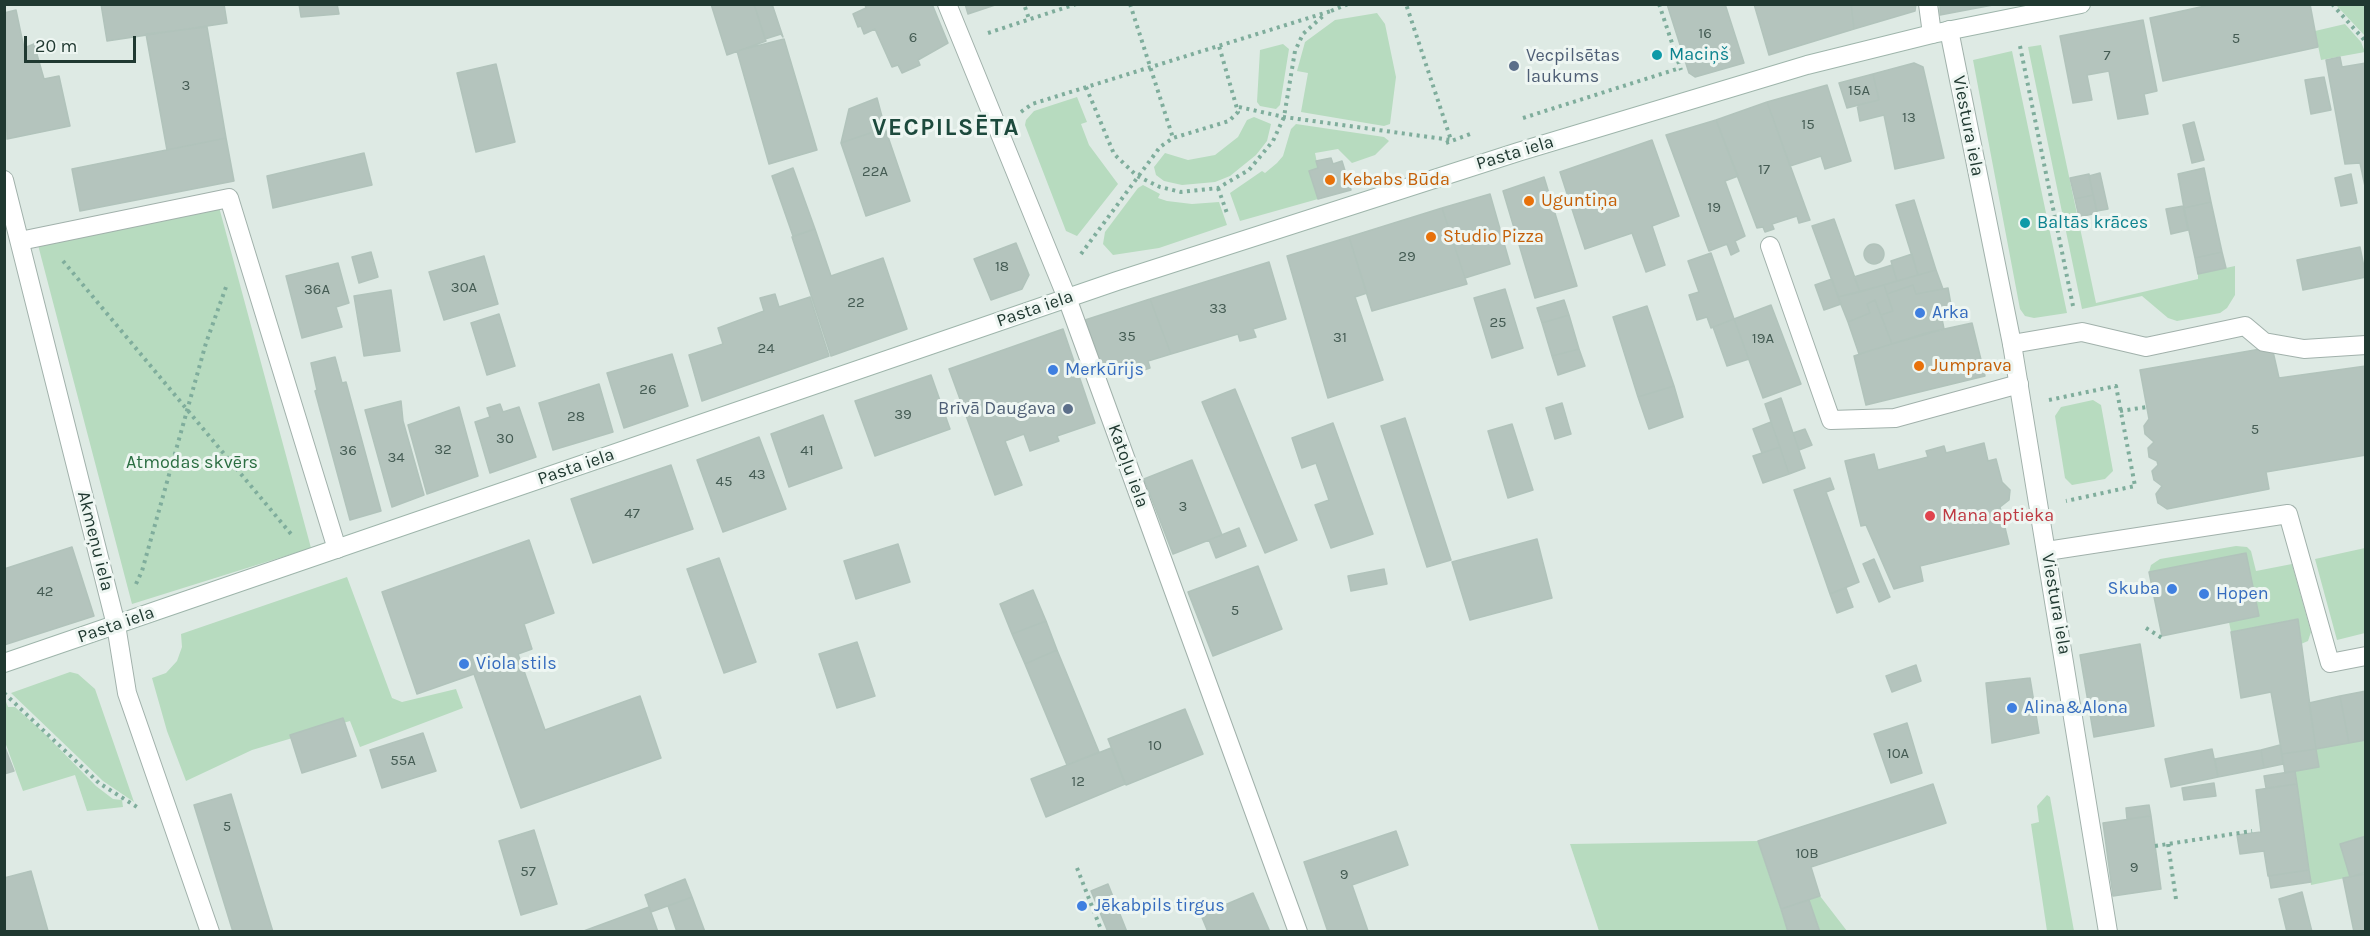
<!DOCTYPE html>
<html>
<head>
<meta charset="utf-8">
<style>
  body { margin:0 }
  #map { position:relative; width:2370px; height:936px; overflow:hidden; background:#deeae4; font-family:Karla,sans-serif }
  canvas { display:block }
  .frame { position:absolute; inset:0; border:6px solid #203931; pointer-events:none }
  .scale { position:absolute; left:24px; top:36px; width:112px; height:27px; box-sizing:border-box; border:3px solid #203931; border-top:0; padding-left:8px; font-size:18px; line-height:21px; white-space:nowrap; color:#203931; -webkit-text-stroke:4px #eef6f2; paint-order:stroke }
</style>
</head>
<body>
<div id="map">
<canvas width="2370" height="936"></canvas>
<div class="frame"></div>
<div class="scale">20 m</div>
</div>
<script>
const ctx = document.querySelector('canvas').getContext('2d');
ctx.lineJoin = 'round';
function fillPath(path, color) {
  ctx.fillStyle = color;
  ctx.fill(path, 'evenodd');
}
function poly(rows) {
  const path = new Path2D();
  for (const r of rows) {
    if (r.length === 3) {
      path.moveTo(r[0] + r[2], r[1]);
      path.arc(r[0], r[1], r[2], 0, 2 * Math.PI);
      continue;
    }
    path.moveTo(r[0], r[1]);
    for (let i = 2; i < r.length; i += 2) path.lineTo(r[i], r[i + 1]);
  }
  return path;
}
function stroke(path, color, width, dash) {
  ctx.strokeStyle = color;
  ctx.lineWidth = width;
  ctx.lineCap = dash ? 'butt' : 'round';
  ctx.setLineDash(dash || []);
  ctx.stroke(path);
}
function write(font, color, halo, rows, align = 'center') {
  ctx.font = font + ' Karla,sans-serif';
  ctx.lineWidth = 6;
  ctx.setLineDash([]);
  ctx.textBaseline = 'middle';
  ctx.strokeStyle = halo;
  ctx.fillStyle = color;
  for (const [text, x, y, turn = 0] of rows) {
    ctx.save();
    ctx.translate(x, y);
    ctx.rotate((+turn || 0) * Math.PI / 180);
    ctx.textAlign = isNaN(turn) ? turn : align;
    if (halo) ctx.strokeText(text, 0, 0);
    ctx.fillText(text, 0, 0);
    ctx.restore();
  }
}
fillPath(poly([
  [2336,5,2365,5,2365,36],
  [1377,13,1385,24,1396,77,1390,124,1384,126,1301,112,1308,73,1297,71,1305,42,1335,20],
  [2345,24,2361,42,2365,52,2321,60,2315,31],
  [1283,44,1289,49,1280,105,1276,109,1260,106,1257,102,1260,50],
  [2041,45,2096,303,2198,279,2198,274,2235,266,2235,295,2227,308,2220,313,2177,321,2168,318,2142,296,2082,309,2028,47],
  [2012,51,2067,313,2034,318,2025,316,2020,309,1973,60],
  [1077,97,1087,122,1081,124,1089,145,1118,184,1077,236,1066,231,1025,125,1026,120,1034,111],
  [1254,117,1271,124,1267,141,1256,155,1230,176,1215,182,1182,185,1164,181,1156,175,1154,167,1165,153,1188,160,1215,155,1238,137,1247,120],
  [1296,124,1384,137,1389,141,1375,155,1352,163,1338,149,1315,153,1318,168,1309,171,1318,199,1240,221,1230,193,1262,171,1265,173,1277,163,1283,156,1291,129],
  [1143,185,1160,194,1158,198,1167,201,1192,204,1219,202,1227,225,1159,248,1113,255,1103,244,1105,232,1138,188],
  [219,207,311,548,132,604,38,245],
  [2093,400,2101,405,2113,471,2105,479,2072,485,2065,478,2055,416,2061,407],
  [2236,546,2247,547,2251,551,2256,571,2292,564,2311,632,2308,641,2301,644,2297,619,2231,632,2229,622,2259,616,2246,553,2149,572,2151,565,2160,559],
  [2365,548,2365,633,2337,640,2315,559],
  [347,577,392,698,402,702,456,689,463,708,360,747,350,721,252,750,186,781,167,731,152,678,166,673,177,661,182,647,181,634],
  [70,672,78,674,95,689,134,802,103,781,11,693],
  [5,699,8,707,15,707,43,732,96,786,113,799,122,800,123,807,87,811,75,775,23,791,5,742],
  [2365,740,2365,836,2340,844,2350,877,2311,885,2295,771,2319,767,2316,749],
  [2047,795,2050,797,2074,931,2047,931,2031,824,2039,822,2037,806],
  [1758,841,1788,931,1599,931,1570,844],
  [1820,896,1847,931,1820,931,1809,900]
]), '#b7dbbf');
const building = poly([
  [101,4,224,4,227,23,107,41,101,4],
  [299,4,337,4,339,14,301,17,299,4],
  [711,4,754,4,766,41,727,55,711,4],
  [754,4,772,4,783,37,781,34,765,39,754,4],
  [865,4,932,4,948,43,918,60,920,65,902,73,898,65,892,67,875,29,864,34,861,26,858,27,853,14,866,8,865,4],
  [965,4,998,4,968,14,965,4],
  [1667,4,1725,4,1744,63,1695,77,1689,73,1667,4],
  [1754,4,1851,4,1854,29,1769,55,1754,4],
  [1851,4,1916,4,1915,11,1854,29,1851,4],
  [1940,4,1998,4,1940,15,1940,4],
  [2214,4,2310,4,2318,47,2163,81,2150,18,2214,4],
  [16,10,24,48,34,44,44,79,59,76,70,126,7,139,4,13,16,10],
  [2143,20,2157,91,2144,94,2148,114,2118,119,2109,71,2087,75,2092,100,2073,103,2060,36,2143,20],
  [207,27,226,138,167,150,146,34,207,27],
  [784,39,817,150,769,164,737,51,784,39],
  [2340,57,2342,67,2366,63,2366,191,2360,163,2345,164,2326,60,2340,57],
  [1914,63,1923,67,1944,158,1895,169,1884,115,1860,121,1857,105,1879,100,1873,74,1914,63],
  [496,64,515,142,476,152,457,73,496,64],
  [1873,74,1879,100,1847,108,1839,83,1873,74],
  [2324,77,2331,110,2311,114,2305,80,2324,77],
  [1827,85,1851,161,1825,169,1821,156,1790,166,1767,102,1827,85],
  [877,98,885,128,841,143,849,109,877,98],
  [1767,102,1810,220,1799,223,1797,216,1772,224,1774,229,1765,232,1763,227,1757,228,1716,120,1767,102],
  [1716,120,1738,176,1725,181,1745,236,1735,241,1739,251,1731,255,1727,244,1709,251,1666,135,1716,120],
  [2194,122,2204,160,2192,163,2183,125,2194,122],
  [885,128,910,201,866,216,841,143,885,128],
  [226,138,234,181,80,211,72,169,226,138],
  [1652,140,1679,216,1652,226,1665,265,1646,272,1632,233,1585,249,1560,172,1652,140],
  [364,153,372,185,273,208,267,176,364,153],
  [1331,158,1333,164,1342,161,1351,190,1318,199,1309,171,1318,168,1316,161,1331,158],
  [793,168,815,229,793,236,772,176,793,168],
  [2204,168,2211,202,2184,208,2178,174,2204,168],
  [2100,173,2108,209,2097,211,2089,176,2100,173],
  [2089,174,2093,195,2075,199,2070,178,2089,174],
  [2351,174,2357,203,2341,206,2335,178,2351,174],
  [1544,177,1577,286,1535,298,1503,191,1544,177],
  [1490,194,1510,264,1465,278,1442,208,1490,194],
  [2093,195,2097,213,2079,217,2075,199,2093,195],
  [1914,200,1936,270,1918,275,1896,205,1914,200],
  [2211,202,2222,252,2195,258,2184,208,2211,202],
  [2183,206,2188,230,2171,234,2166,209,2183,206],
  [1442,208,1467,284,1372,311,1349,237,1442,208],
  [1834,219,1860,292,1838,297,1812,226,1834,219],
  [815,229,831,276,883,258,907,329,831,356,792,237,815,229],
  [1349,237,1367,293,1355,297,1383,380,1328,398,1287,256,1349,237],
  [1016,243,1029,275,1022,289,991,300,974,259,1016,243],
  [1874,254,10],
  [2360,247,2366,277,2303,290,2297,260,2360,247],
  [371,252,378,277,359,283,352,257,371,252],
  [2222,252,2226,268,2198,274,2195,258,2222,252],
  [1711,253,1734,319,1711,328,1707,317,1697,320,1689,295,1699,292,1688,261,1711,253],
  [1912,254,1918,275,1897,281,1891,261,1912,254],
  [484,256,498,304,444,320,429,272,484,256],
  [1269,262,1286,319,1253,329,1256,337,1240,341,1238,334,1171,354,1150,299,1269,262],
  [338,263,349,303,336,307,342,327,302,338,286,276,338,263],
  [1892,265,1897,281,1860,292,1854,277,1892,265],
  [1936,270,1943,289,1916,294,1913,285,1887,294,1884,285,1936,270],
  [1832,279,1841,304,1824,310,1815,285,1832,279],
  [1884,285,1893,311,1881,315,1875,300,1867,304,1870,313,1848,322,1838,297,1884,285],
  [1913,285,1916,294,1948,288,1953,316,1942,319,1944,329,1892,344,1881,315,1893,311,1887,294,1913,285],
  [1505,289,1523,348,1492,358,1474,298,1505,289],
  [391,290,400,351,364,356,354,296,391,290],
  [775,294,779,307,810,297,829,356,702,401,689,355,723,344,718,328,764,311,760,298,775,294],
  [1150,299,1171,354,1148,361,1150,368,1125,376,1123,370,1105,376,1085,320,1150,299],
  [1564,300,1569,315,1542,323,1537,308,1564,300],
  [1875,300,1892,344,1859,354,1848,322,1870,313,1867,304,1875,300],
  [1771,305,1801,384,1763,398,1734,319,1771,305],
  [1647,306,1674,386,1638,397,1613,317,1647,306],
  [499,314,515,366,487,375,471,323,499,314],
  [1569,315,1579,349,1552,356,1542,323,1569,315],
  [1734,319,1749,359,1727,366,1713,327,1734,319],
  [1972,323,1985,376,1866,405,1854,356,1926,333,1972,323],
  [1063,329,1095,423,1057,436,1059,441,1030,451,1024,434,1005,441,1022,485,995,495,949,369,1063,329],
  [2272,347,2279,378,2366,366,2366,455,2266,472,2269,489,2167,509,2158,503,2156,494,2162,486,2154,480,2152,471,2158,465,2157,461,2149,457,2148,448,2154,442,2145,434,2144,426,2149,419,2140,370,2272,347],
  [1579,349,1585,366,1558,375,1552,356,1579,349],
  [672,354,688,406,624,428,607,373,672,354],
  [335,357,342,383,346,382,381,511,350,520,315,391,317,390,311,363,335,357],
  [931,375,950,429,875,456,855,401,931,375],
  [599,384,613,432,553,450,539,403,599,384],
  [1674,386,1683,417,1649,429,1638,397,1674,386],
  [1235,389,1297,540,1265,553,1202,402,1235,389],
  [1781,398,1805,468,1789,474,1765,404,1781,398],
  [401,401,403,421,424,495,392,507,365,410,401,401],
  [1562,403,1571,434,1555,439,1546,408,1562,403],
  [500,404,503,412,519,407,536,457,490,473,475,422,490,417,487,408,500,404],
  [459,407,478,476,427,494,408,425,459,407],
  [823,415,842,468,789,487,771,434,823,415],
  [1405,418,1451,560,1427,567,1381,426,1405,418],
  [1771,422,1780,447,1762,453,1753,429,1771,422],
  [1333,423,1373,534,1331,548,1315,505,1329,500,1316,463,1302,468,1292,438,1333,423],
  [1512,424,1533,490,1508,498,1488,431,1512,424],
  [1805,429,1812,445,1799,450,1793,433,1805,429],
  [759,437,786,509,723,532,697,460,759,437],
  [1984,443,1988,461,1996,459,2002,482,2010,490,2009,500,2000,507,2009,544,1920,566,1923,581,1894,589,1866,525,1861,526,1845,461,1874,454,1878,470,1928,457,1926,451,1944,446,1946,453,1984,443],
  [1780,447,1789,474,1763,483,1753,456,1780,447],
  [1192,460,1222,535,1173,554,1144,479,1192,460],
  [671,465,693,529,593,563,571,499,671,465],
  [1830,478,1834,489,1826,492,1859,582,1830,594,1794,490,1830,478],
  [1239,528,1246,546,1216,558,1209,540,1239,528],
  [1537,539,1552,598,1470,620,1452,562,1537,539],
  [529,540,554,613,524,624,532,649,518,654,545,730,640,696,661,758,521,808,474,674,417,694,382,592,529,540],
  [898,544,910,582,856,599,844,561,898,544],
  [72,547,94,616,4,645,4,569,72,547],
  [2246,553,2259,616,2162,636,2149,572,2246,553],
  [719,558,756,662,724,673,687,569,719,558],
  [1874,559,1890,597,1879,602,1863,564,1874,559],
  [1258,566,1282,629,1213,656,1188,592,1258,566],
  [1384,569,1387,584,1351,591,1348,576,1384,569],
  [1846,588,1853,607,1837,613,1830,594,1846,588],
  [1033,590,1046,621,1012,634,1000,604,1033,590],
  [2298,619,2316,749,2282,754,2271,692,2241,698,2231,632,2298,619],
  [1046,621,1057,650,1025,664,1012,634,1046,621],
  [857,642,875,696,837,708,819,654,857,642],
  [2140,644,2154,726,2094,737,2080,655,2140,644],
  [1057,650,1099,752,1067,765,1025,664,1057,650],
  [1916,665,1921,681,1892,692,1886,676,1916,665],
  [2030,678,2039,733,1992,743,1986,683,2030,678],
  [2366,691,2366,740,2349,743,2340,696,2366,691],
  [2340,696,2349,743,2316,749,2309,703,2340,696],
  [1185,709,1203,754,1126,785,1108,739,1185,709],
  [343,718,356,756,302,773,290,735,343,718],
  [1907,723,1922,773,1891,783,1874,734,1907,723],
  [423,733,436,771,382,788,370,750,423,733],
  [4,745,14,771,4,774,4,745],
  [2280,745,2283,764,2264,768,2261,750,2280,745],
  [1111,748,1125,784,1046,817,1031,779,1111,748],
  [2212,749,2218,777,2171,787,2165,759,2212,749],
  [2316,749,2319,767,2285,773,2282,754,2316,749],
  [2261,750,2264,768,2218,777,2215,759,2261,750],
  [2295,771,2297,784,2266,788,2264,776,2295,771],
  [2214,783,2216,796,2184,800,2182,788,2214,783],
  [1933,784,1946,823,1811,867,1820,896,1781,909,1758,841,1933,784],
  [2297,784,2309,870,2268,876,2264,851,2240,854,2237,835,2261,832,2256,790,2297,784],
  [231,794,273,932,233,932,194,805,231,794],
  [2149,805,2151,816,2127,819,2126,808,2149,805],
  [2151,816,2161,889,2113,896,2103,823,2151,816],
  [534,830,557,904,521,915,499,841,534,830],
  [1396,831,1408,865,1352,885,1368,931,1328,932,1304,862,1396,831],
  [2366,836,2366,872,2350,877,2340,844,2366,836],
  [2309,870,2311,882,2271,888,2269,876,2309,870],
  [31,871,48,931,4,932,4,878,31,871],
  [2366,874,2366,932,2354,932,2343,878,2366,874],
  [685,879,692,897,651,912,645,895,685,879],
  [1108,884,1127,932,1108,932,1091,891,1108,884],
  [2302,892,2312,932,2287,932,2279,899,2302,892],
  [1253,893,1270,932,1208,932,1201,915,1253,893],
  [692,897,705,932,677,932,668,906,692,897],
  [1809,900,1820,932,1788,932,1781,909,1809,900],
  [649,907,658,932,581,932,649,907]
]);
fillPath(building, '#b4c4bd');
stroke(building, '#b1c3bb', 1.5);
const lane = poly([
  [20,241,229,198,337,549],
  [1770,246,1831,420,1895,418,2019,384],
  [2012,344,2082,332,2146,347,2245,326,2264,342,2304,349,2366,345],
  [2047,551,2288,514,2330,663,2366,656]
]);
const street = poly([
  [947,4,1067,298,1298,932],
  [1928,4,1932,34],
  [1949,30,2012,344,2108,932],
  [4,180,116,625,127,693,210,932]
]);
const secondary = poly([
  [4,663,1117,281,1518,152,1807,65,1932,34,2081,4]
]);
stroke(lane, '#a1b1ab', 20);
stroke(street, '#a1b1ab', 20);
stroke(secondary, '#9eb5ab', 20);
stroke(poly([
  [1130,4,1173,138],
  [1659,4,1681,70],
  [2332,4,2366,42],
  [1025,7,1029,19],
  [1331,11,1348,4],
  [988,33,1076,4],
  [2020,46,2073,306],
  [1086,87,1114,154,1137,176,1160,187,1181,192,1218,188,1249,170,1273,141,1284,117,1295,51,1303,34,1324,15],
  [1239,107,1284,117,1451,140,1406,4],
  [1021,112,1032,104,1331,11],
  [1523,118,1680,68],
  [1446,143,1473,133],
  [1218,188,1228,216],
  [1081,254,1160,147,1173,138,1229,121,1238,112,1219,46],
  [63,261,291,534],
  [2049,400,2116,386,2135,486,2066,501],
  [2120,411,2147,407],
  [136,584,142,571,206,343,226,287],
  [2146,628,2162,638],
  [4,693,99,783,137,807],
  [2168,844,2176,899],
  [2155,846,2252,831],
  [1077,868,1102,932]
]), '#7fad9c', 4, [3, 4.5]);
stroke(lane, '#fff', 18);
stroke(street, '#fff', 18);
stroke(secondary, '#fff', 18);
for (const [x, y, r, color] of [
  [1657,55,6,"#0f9aa8"],
  [1514,66,6,"#5c6f8a"],
  [1330,180,6,"#e8710a"],
  [1529,201,6,"#e8710a"],
  [2025,223,6,"#0f9aa8"],
  [1431,237,6,"#e8710a"],
  [1920,313,6,"#3f7fe0"],
  [1919,366,6,"#e8710a"],
  [1053,370,6,"#3f7fe0"],
  [1068,409,6,"#5c6f8a"],
  [1930,516,6,"#e0444e"],
  [2172,589,6,"#3f7fe0"],
  [2204,594,6,"#3f7fe0"],
  [464,664,6,"#3f7fe0"],
  [2012,708,6,"#3f7fe0"],
  [1082,906,6,"#3f7fe0"]
]) {
  const dot = new Path2D();
  dot.arc(x, y, r, 0, 2 * Math.PI);
  ctx.fillStyle = color;
  ctx.fill(dot);
  stroke(dot, '#eef6f2', 2);
}
write('15px', '#455c54', null, [
  ["16",1705,34],
  ["6",913,38],
  ["5",2236,39],
  ["7",2107,56],
  ["3",186,86],
  ["15A",1859,91],
  ["13",1909,118],
  ["15",1808,125],
  ["17",1764,170],
  ["22A",875,172],
  ["19",1714,208],
  ["29",1407,257],
  ["18",1002,267],
  ["30A",464,288],
  ["36A",317,290],
  ["22",856,303],
  ["33",1218,309],
  ["25",1498,323],
  ["35",1127,337],
  ["31",1340,338],
  ["19A",1763,339],
  ["24",766,349],
  ["26",648,390],
  ["39",903,415],
  ["28",576,417],
  ["5",2255,430],
  ["30",505,439],
  ["32",443,450],
  ["36",348,451],
  ["41",807,451],
  ["34",396,458],
  ["43",757,475],
  ["45",724,482],
  ["3",1183,507],
  ["47",632,514],
  ["42",45,592],
  ["5",1235,611],
  ["10",1155,746],
  ["10A",1898,754],
  ["55A",403,761],
  ["12",1078,782],
  ["5",227,827],
  ["10B",1807,854],
  ["9",2134,868],
  ["57",528,872],
  ["9",1344,875]
]);
write('18px', '#0d838f', '#eef6f2', [
  ["Maciņš",1669,55],
  ["Baltās krāces",2037,223]
], 'left');
write('18px', '#4e5e75', '#eef6f2', [
  ["Vecpilsētas",1526,56],
  ["laukums",1526,77],
  ["Brīvā Daugava",1056,409,"right"]
], 'left');
write('18px', '#203931', '#eef6f2', [
  ["Viestura iela",1968,126,79],
  ["Pasta iela",1515,153,-17],
  ["Pasta iela",1035,309,-19],
  ["Katoļu iela",1128,466,70],
  ["Pasta iela",576,467,-19],
  ["Akmeņu iela",95,541,76],
  ["Viestura iela",2056,604,80],
  ["Pasta iela",116,625,-19]
]);
write('18px', '#c56008', '#eef6f2', [
  ["Kebabs Būda",1342,180],
  ["Uguntiņa",1541,201],
  ["Studio Pizza",1443,237],
  ["Jumprava",1931,366]
], 'left');
write('18px', '#366cbe', '#eef6f2', [
  ["Arka",1932,313],
  ["Merkūrijs",1065,370],
  ["Skuba",2160,589,"right"],
  ["Hopen",2216,594],
  ["Viola stils",476,664],
  ["Alina&Alona",2024,708],
  ["Jēkabpils tirgus",1094,906]
], 'left');
write('18px', '#2b6e42', '#eef6f2', [
  ["Atmodas skvērs",192,463]
]);
write('18px', '#be3a42', '#eef6f2', [
  ["Mana aptieka",1942,516]
], 'left');
ctx.letterSpacing = '1.5px';
write('bold 24px', '#1d4a3d', '#eef6f2', [
  ["VECPILSĒTA",946,128]
]);
ctx.letterSpacing = '0px';
</script>
</body>
</html>
